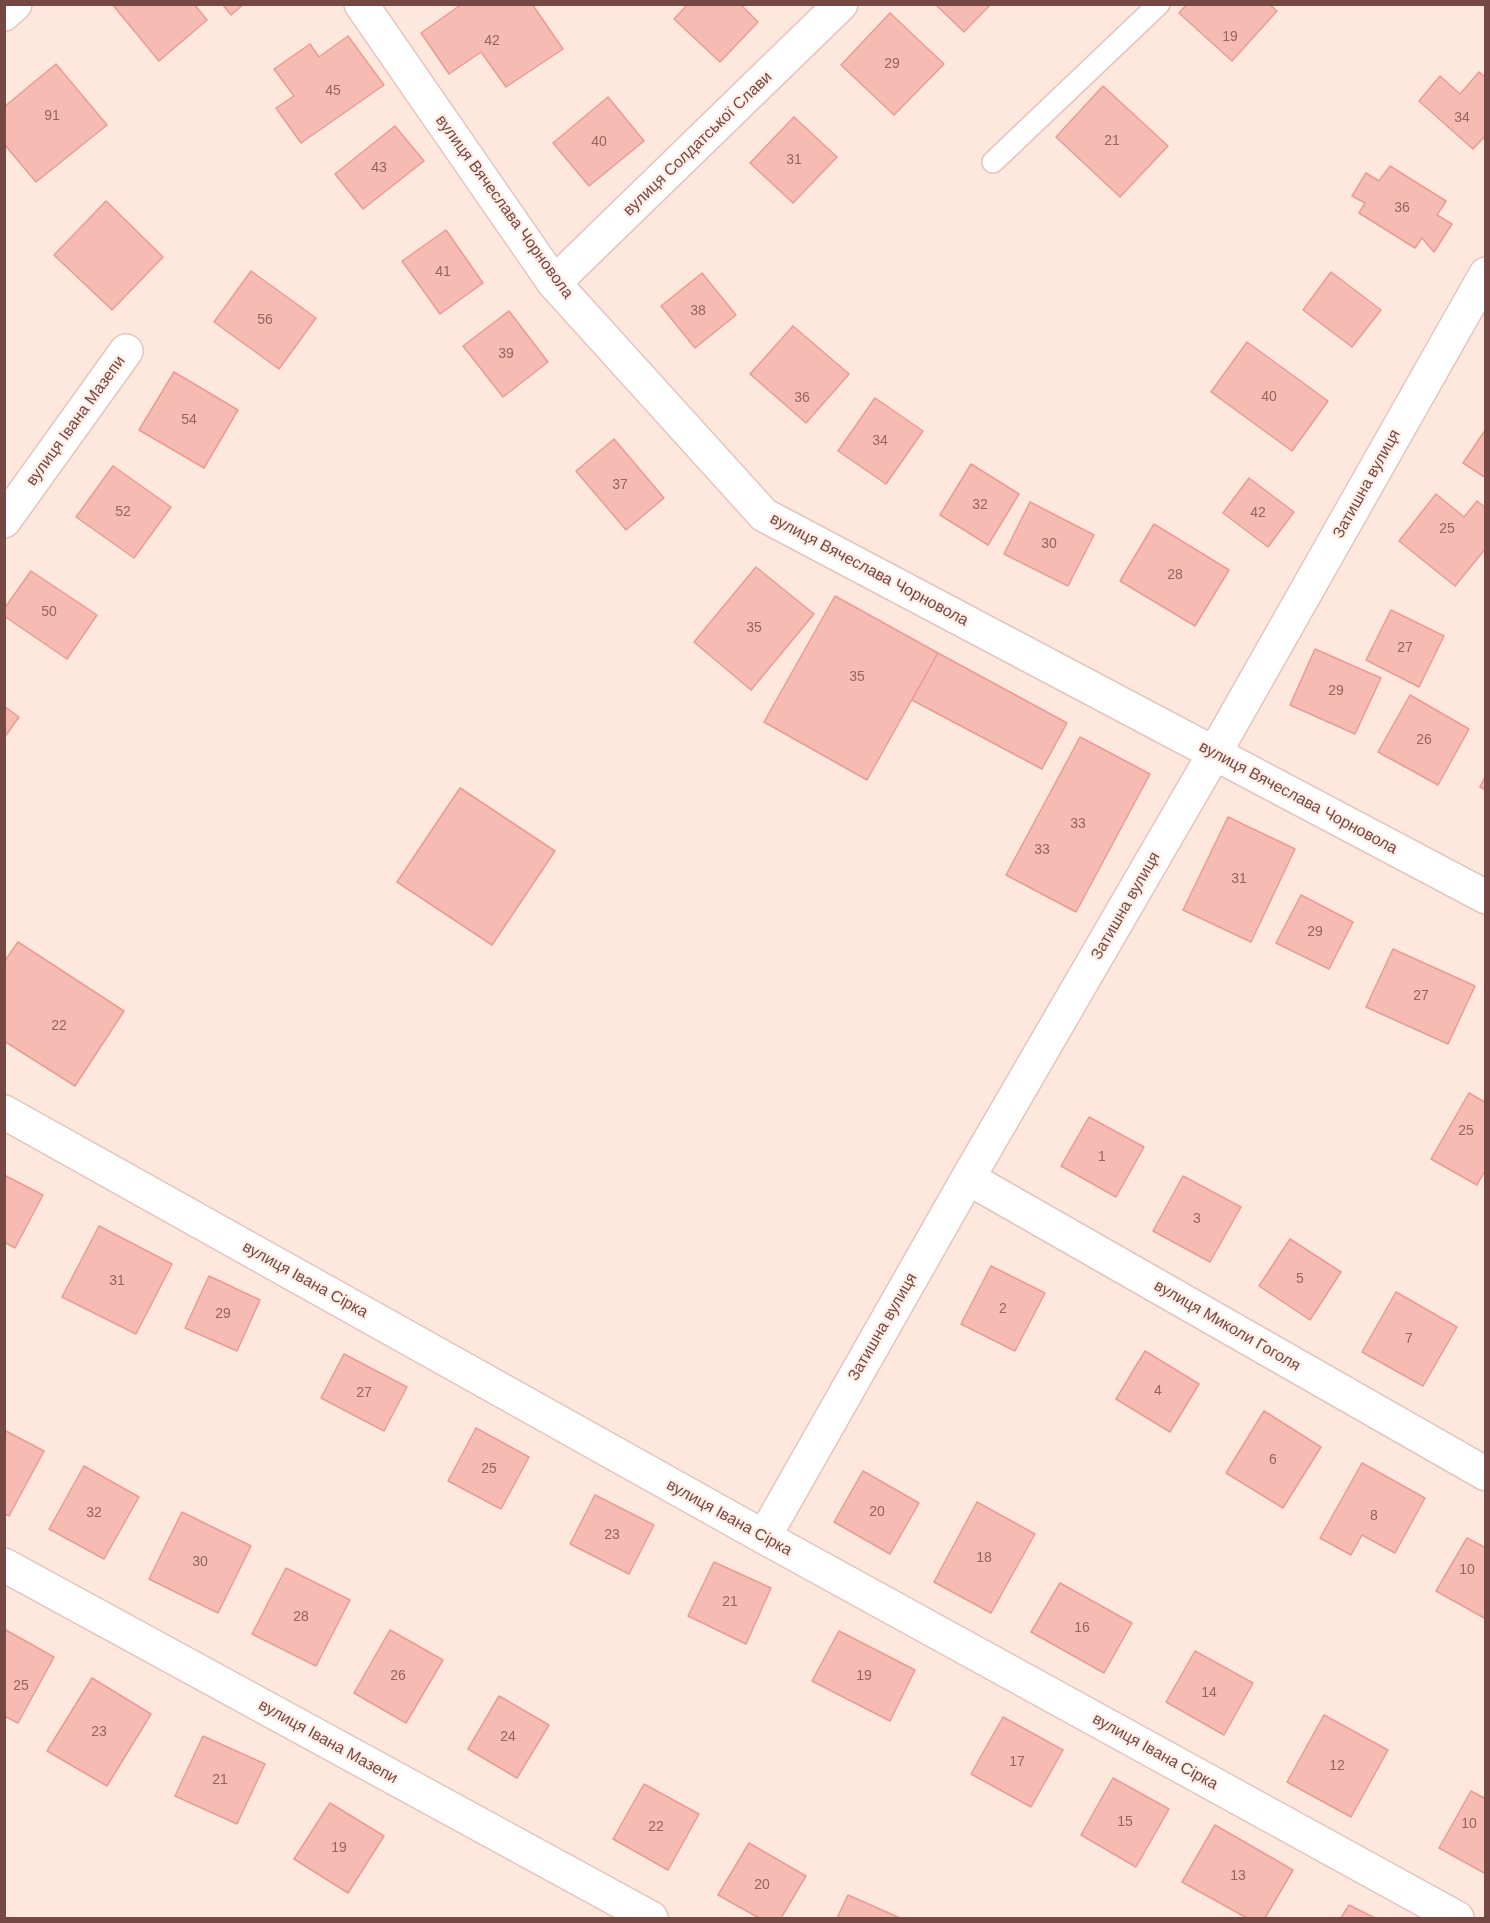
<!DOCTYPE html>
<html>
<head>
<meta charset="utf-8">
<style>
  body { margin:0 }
  #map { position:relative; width:1490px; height:1923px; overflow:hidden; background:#fee8de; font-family:Arial,sans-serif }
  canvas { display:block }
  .frame { position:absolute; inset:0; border:6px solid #764844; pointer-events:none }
</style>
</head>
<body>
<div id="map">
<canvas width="1490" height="1923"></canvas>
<div class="frame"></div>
</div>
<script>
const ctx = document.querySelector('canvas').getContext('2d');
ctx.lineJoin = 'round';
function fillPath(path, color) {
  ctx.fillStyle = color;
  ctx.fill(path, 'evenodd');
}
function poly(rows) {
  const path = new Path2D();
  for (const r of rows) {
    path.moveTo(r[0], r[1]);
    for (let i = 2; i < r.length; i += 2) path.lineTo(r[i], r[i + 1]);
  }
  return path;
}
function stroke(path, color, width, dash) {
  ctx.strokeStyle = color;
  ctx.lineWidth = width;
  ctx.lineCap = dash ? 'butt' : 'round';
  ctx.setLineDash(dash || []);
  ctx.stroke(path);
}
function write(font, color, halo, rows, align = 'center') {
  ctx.font = font + ' Arial,sans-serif';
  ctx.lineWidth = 4.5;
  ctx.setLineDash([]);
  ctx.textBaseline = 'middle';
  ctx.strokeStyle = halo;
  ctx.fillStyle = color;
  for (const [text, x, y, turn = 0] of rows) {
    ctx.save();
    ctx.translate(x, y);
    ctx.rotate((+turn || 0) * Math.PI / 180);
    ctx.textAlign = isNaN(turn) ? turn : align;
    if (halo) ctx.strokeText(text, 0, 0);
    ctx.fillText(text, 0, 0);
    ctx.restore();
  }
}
const building = poly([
  [112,4,194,4,207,20,159,61,112,4],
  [222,4,244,4,231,15,222,4],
  [462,4,532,4,563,49,506,87,481,52,449,74,421,33,462,4],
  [688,4,740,4,758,22,720,62,674,19,688,4],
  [935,4,991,4,964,32,935,4],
  [1187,4,1269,4,1277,11,1232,61,1179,13,1187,4],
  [890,13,944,64,894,115,841,65,890,13],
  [348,36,384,85,301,143,276,108,294,96,274,69,310,44,319,57,348,36],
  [56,64,107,125,36,182,4,144,4,107,56,64],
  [1479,72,1486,78,1486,135,1473,149,1419,101,1440,76,1460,94,1479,72],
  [1103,86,1168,146,1120,197,1056,137,1103,86],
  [608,97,644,141,589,186,553,143,608,97],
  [794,117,837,157,793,203,750,163,794,117],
  [395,126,424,161,363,209,335,174,395,126],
  [1390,166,1446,201,1437,215,1452,224,1434,252,1422,238,1415,248,1359,213,1365,203,1352,196,1366,173,1379,181,1390,166],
  [106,201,163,257,112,310,54,255,106,201],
  [446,230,483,283,440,314,402,261,446,230],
  [251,271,316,318,279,369,214,322,251,271],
  [1331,272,1381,310,1352,347,1303,310,1331,272],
  [702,273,736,315,695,348,661,306,702,273],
  [509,311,548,362,503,397,463,346,509,311],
  [793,326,849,374,806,423,750,374,793,326],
  [1247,342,1328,401,1292,451,1211,392,1247,342],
  [174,372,238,410,204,468,139,430,174,372],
  [875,398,923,431,886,484,838,451,875,398],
  [1486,429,1486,478,1463,463,1486,429],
  [614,439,664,498,626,530,576,471,614,439],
  [971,464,1019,494,988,545,940,515,971,464],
  [113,466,171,507,134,558,76,517,113,466],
  [1249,478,1294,512,1268,547,1223,513,1249,478],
  [1436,494,1464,517,1477,501,1486,508,1486,548,1455,586,1399,541,1436,494],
  [1030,502,1094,535,1068,586,1004,554,1030,502],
  [1154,524,1229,570,1195,626,1120,581,1154,524],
  [756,567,814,614,751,690,694,642,756,567],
  [31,571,97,615,67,659,4,616,4,609,31,571],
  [835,596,938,653,867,780,764,722,835,596],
  [1391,610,1444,636,1419,687,1366,660,1391,610],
  [1315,649,1381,678,1355,734,1290,705,1315,649],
  [938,653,1067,723,1042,769,912,700,938,653],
  [1410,695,1469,729,1438,785,1378,752,1410,695],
  [4,706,19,717,4,738,4,706],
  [1080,737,1150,774,1076,912,1006,875,1080,737],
  [1486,775,1486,790,1480,787,1486,775],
  [460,788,555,851,492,945,397,882,460,788],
  [1228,817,1295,849,1251,942,1183,910,1228,817],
  [1301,895,1353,922,1329,969,1276,943,1301,895],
  [18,942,124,1011,75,1086,4,1041,4,962,18,942],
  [1393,949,1475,986,1448,1044,1366,1007,1393,949],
  [1469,1093,1486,1103,1486,1169,1477,1185,1431,1159,1469,1093],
  [1089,1117,1144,1147,1116,1197,1061,1166,1089,1117],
  [4,1175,43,1195,15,1248,4,1242,4,1175],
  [1183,1176,1241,1207,1210,1262,1153,1231,1183,1176],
  [99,1226,172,1264,136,1334,62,1297,99,1226],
  [1290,1239,1341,1272,1310,1320,1259,1286,1290,1239],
  [991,1266,1045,1293,1015,1351,961,1324,991,1266],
  [209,1276,260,1300,237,1351,185,1328,209,1276],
  [1396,1292,1457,1327,1423,1386,1362,1352,1396,1292],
  [1145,1351,1199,1384,1170,1432,1116,1399,1145,1351],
  [344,1354,407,1387,384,1431,321,1398,344,1354],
  [1264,1411,1321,1447,1283,1508,1226,1473,1264,1411],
  [476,1428,529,1457,501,1509,448,1481,476,1428],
  [4,1430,44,1451,9,1516,4,1514,4,1430],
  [1362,1463,1425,1498,1395,1553,1362,1535,1351,1555,1320,1538,1362,1463],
  [84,1466,139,1497,104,1559,49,1529,84,1466],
  [863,1471,919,1503,890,1554,834,1522,863,1471],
  [595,1495,654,1525,629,1574,570,1544,595,1495],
  [977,1502,1035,1534,991,1613,934,1582,977,1502],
  [182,1512,251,1546,218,1613,149,1579,182,1512],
  [1467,1538,1486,1548,1486,1619,1436,1591,1467,1538],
  [714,1562,771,1588,746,1644,688,1616,714,1562],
  [286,1568,350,1600,316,1666,252,1634,286,1568],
  [1060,1583,1132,1623,1104,1673,1031,1632,1060,1583],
  [4,1629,54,1657,18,1723,4,1716,4,1629],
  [390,1630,443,1660,406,1723,354,1693,390,1630],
  [839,1631,915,1670,890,1721,812,1681,839,1631],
  [1195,1651,1253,1683,1224,1735,1166,1702,1195,1651],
  [92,1678,151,1714,107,1786,47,1751,92,1678],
  [499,1696,549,1725,517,1778,468,1749,499,1696],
  [1324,1715,1388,1750,1351,1817,1287,1782,1324,1715],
  [1003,1717,1063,1750,1031,1807,971,1774,1003,1717],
  [203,1736,265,1764,237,1824,175,1796,203,1736],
  [1113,1778,1169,1809,1136,1867,1081,1835,1113,1778],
  [644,1784,699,1814,668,1870,613,1839,644,1784],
  [1471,1791,1486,1799,1486,1874,1439,1848,1471,1791],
  [330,1803,384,1836,348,1893,294,1859,330,1803],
  [1215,1825,1293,1870,1265,1918,1247,1918,1182,1882,1215,1825],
  [749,1843,806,1876,781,1918,759,1918,718,1895,749,1843],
  [848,1895,900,1918,837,1918,848,1895],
  [1349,1905,1375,1918,1341,1918,1349,1905]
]);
fillPath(building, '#f6bbb3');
stroke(building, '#ea9b92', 1.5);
const lane = poly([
  [993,162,1159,4]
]);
const street = poly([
  [361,4,554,283,764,515,1486,897],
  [4,14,15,4],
  [554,283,841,4],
  [4,521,126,351],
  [4,1112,764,1537,1457,1918],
  [968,1178,1486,1474],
  [764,1537,968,1178,1214,754,1486,274],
  [4,1565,651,1918]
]);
stroke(lane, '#e4c4bd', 24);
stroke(street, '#e4c4bd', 36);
stroke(lane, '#fff', 21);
stroke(street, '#fff', 33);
write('14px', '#966560', null, [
  ["19",1230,37],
  ["42",492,41],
  ["29",892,64],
  ["45",333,91],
  ["91",52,116],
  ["34",1462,118],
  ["21",1112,141],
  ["40",599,142],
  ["31",794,160],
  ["43",379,168],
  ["36",1402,208],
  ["41",443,272],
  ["38",698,311],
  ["56",265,320],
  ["39",506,354],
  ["40",1269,397],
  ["36",802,398],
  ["54",189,420],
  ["34",880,441],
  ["37",620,485],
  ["32",980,505],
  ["52",123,512],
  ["42",1258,513],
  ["25",1447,529],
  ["30",1049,544],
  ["28",1175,575],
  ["50",49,612],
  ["35",754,628],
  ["27",1405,648],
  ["35",857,677],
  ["29",1336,691],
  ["26",1424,740],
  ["33",1078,824],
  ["33",1042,850],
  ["31",1239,879],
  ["29",1315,932],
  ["27",1421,996],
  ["22",59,1026],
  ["25",1466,1131],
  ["1",1102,1157],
  ["3",1197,1219],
  ["5",1300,1279],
  ["31",117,1281],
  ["2",1003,1309],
  ["29",223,1314],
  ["7",1409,1339],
  ["4",1158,1391],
  ["27",364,1393],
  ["6",1273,1460],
  ["25",489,1469],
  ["20",877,1512],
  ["32",94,1513],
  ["8",1374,1516],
  ["23",612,1535],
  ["18",984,1558],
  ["30",200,1562],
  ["10",1467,1570],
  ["21",730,1602],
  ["28",301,1617],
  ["16",1082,1628],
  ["26",398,1676],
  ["19",864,1676],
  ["25",21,1686],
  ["14",1209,1693],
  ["23",99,1732],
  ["24",508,1737],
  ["17",1017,1762],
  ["12",1337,1766],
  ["21",220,1780],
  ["15",1125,1822],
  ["10",1469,1824],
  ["22",656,1827],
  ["19",339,1848],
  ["13",1238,1876],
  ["20",762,1885]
]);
write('16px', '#764844', '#ffeee6', [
  ["вулиця Солдатської Слави",698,144,-44],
  ["вулиця Вячеслава Чорновола",504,207,54],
  ["вулиця Івана Мазепи",76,421,-54],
  ["Затишна вулиця",1367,484,-61],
  ["вулиця Вячеслава Чорновола",869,570,28],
  ["вулиця Вячеслава Чорновола",1298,798,28],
  ["Затишна вулиця",1126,906,-60],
  ["вулиця Івана Сірка",305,1280,29],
  ["вулиця Миколи Гоголя",1227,1326,30],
  ["Затишна вулиця",883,1327,-60],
  ["вулиця Івана Сірка",729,1518,29],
  ["вулиця Івана Мазепи",328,1742,29],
  ["вулиця Івана Сірка",1155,1752,29]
]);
</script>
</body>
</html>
